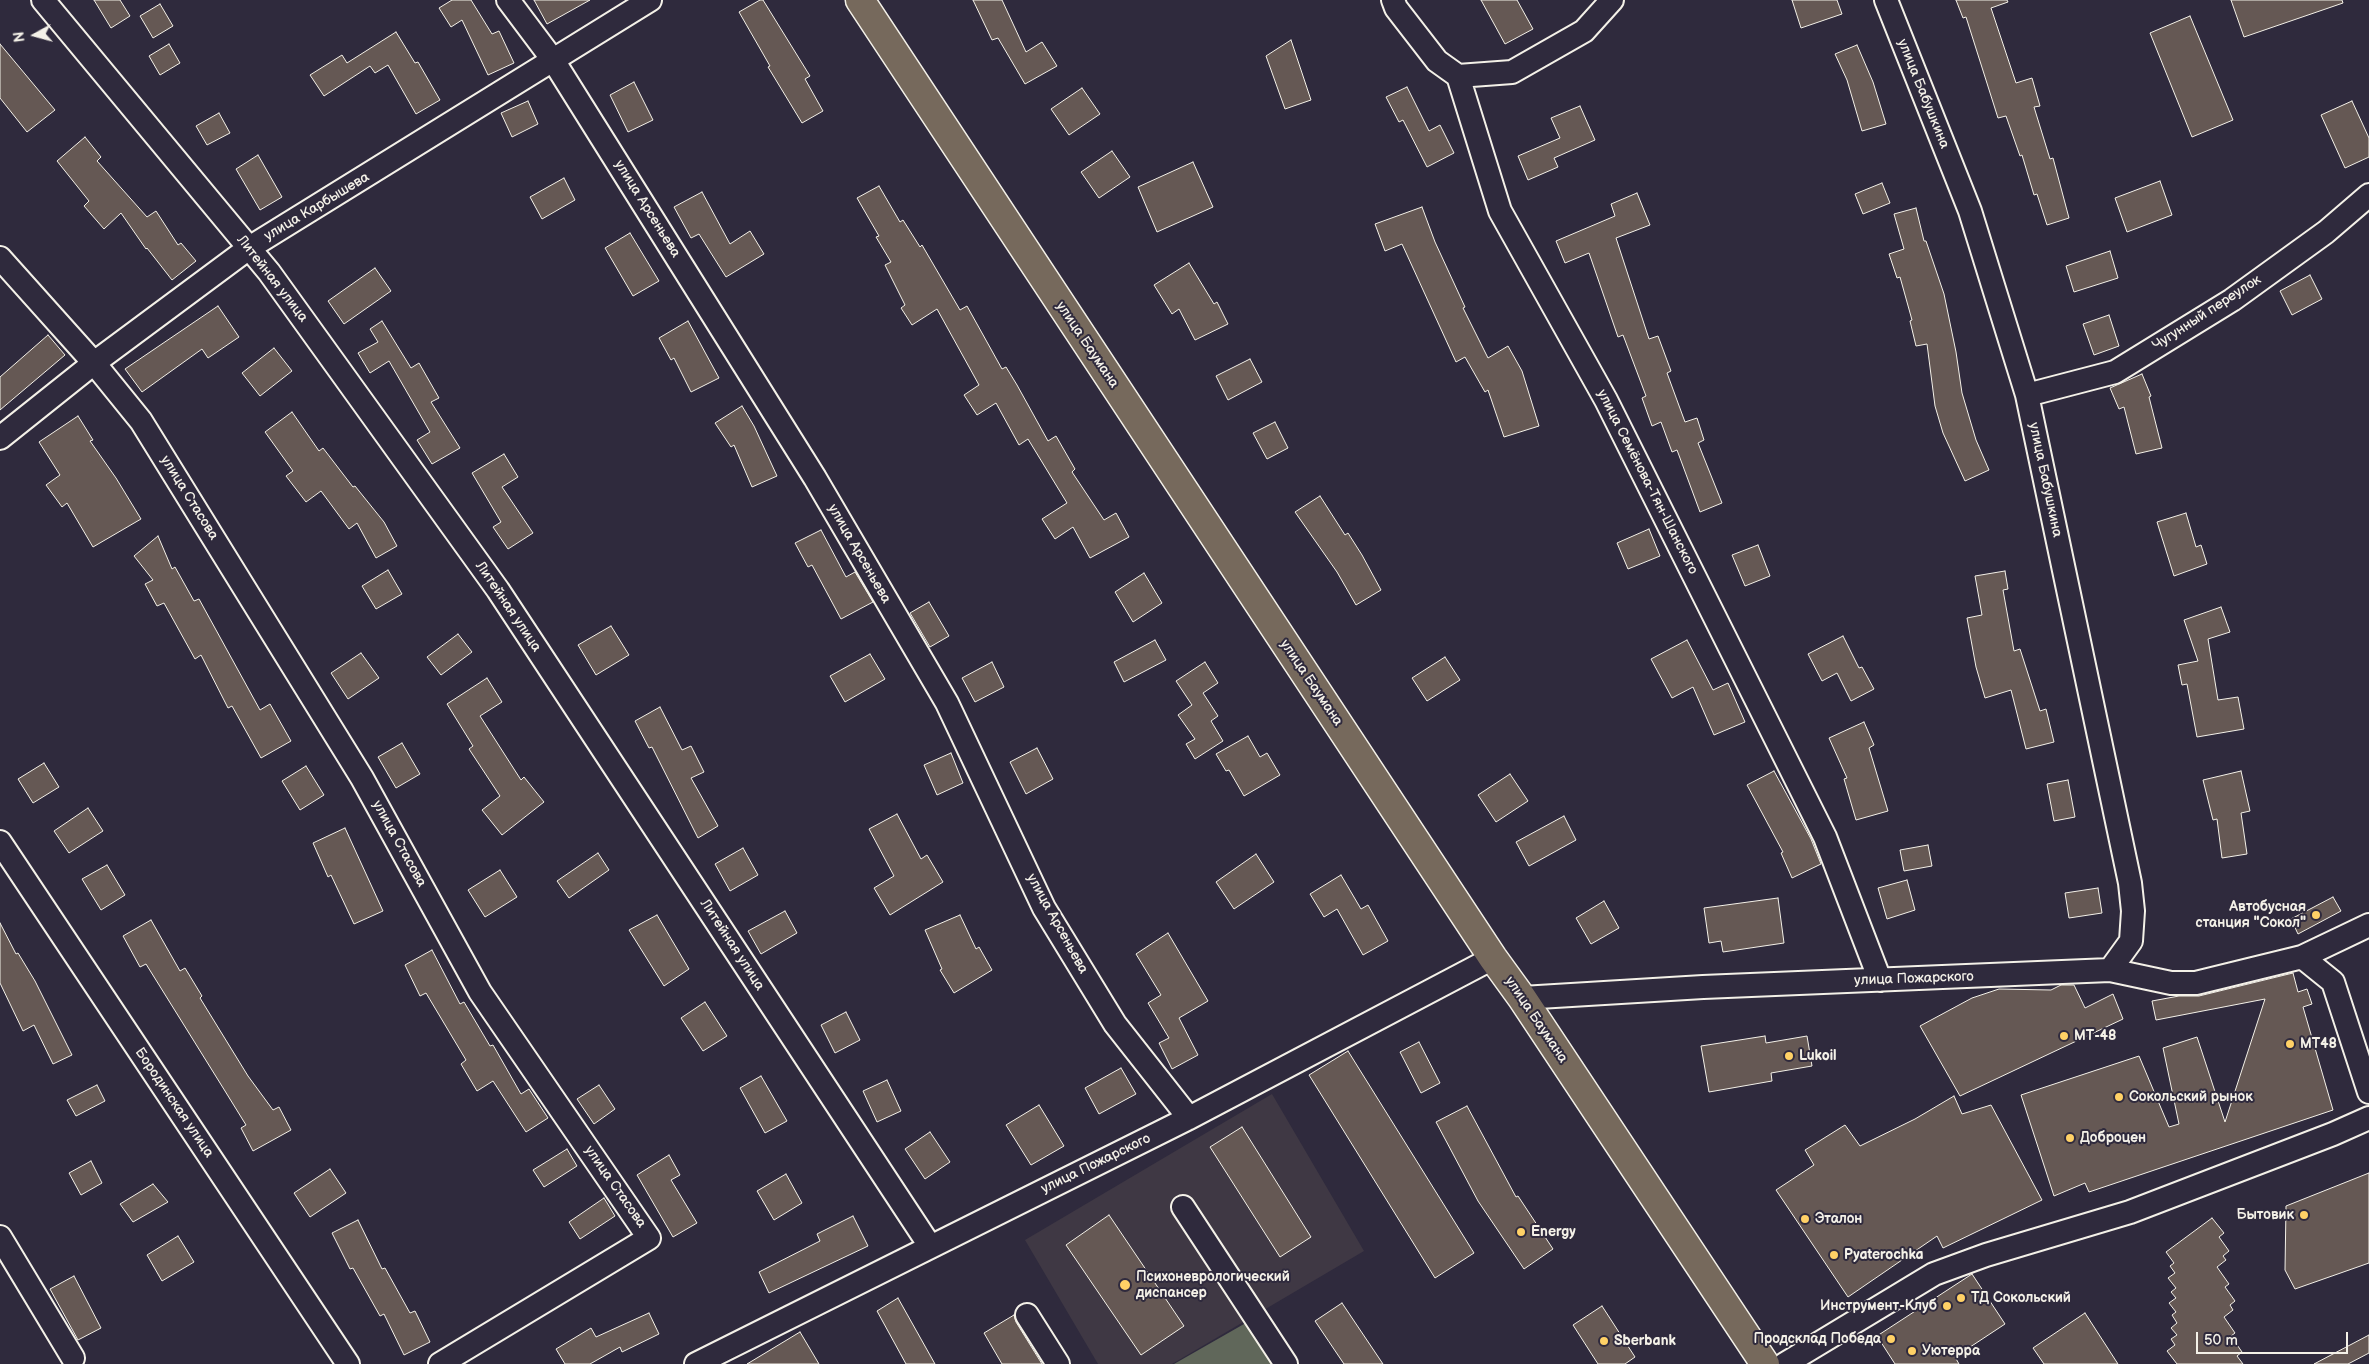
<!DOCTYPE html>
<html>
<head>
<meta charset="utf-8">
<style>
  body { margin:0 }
  #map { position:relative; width:2369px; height:1364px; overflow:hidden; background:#2f2a3d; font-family:"Balsamiq Sans",sans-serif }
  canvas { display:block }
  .north { position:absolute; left:10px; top:10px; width:50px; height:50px; -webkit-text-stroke:4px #2f2a3d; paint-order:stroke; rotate:263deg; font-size:14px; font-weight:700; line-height:20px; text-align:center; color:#f4f1e8 }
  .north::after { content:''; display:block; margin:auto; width:18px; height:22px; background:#f4f1e8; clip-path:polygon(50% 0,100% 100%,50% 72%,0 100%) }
  .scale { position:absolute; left:2196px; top:1332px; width:152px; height:22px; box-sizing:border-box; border:2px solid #f4f1e8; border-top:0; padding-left:6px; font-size:15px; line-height:18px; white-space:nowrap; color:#f4f1e8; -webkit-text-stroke:4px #2f2a3d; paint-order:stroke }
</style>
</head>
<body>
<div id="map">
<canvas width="2369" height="1364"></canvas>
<div class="north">N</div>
<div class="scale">50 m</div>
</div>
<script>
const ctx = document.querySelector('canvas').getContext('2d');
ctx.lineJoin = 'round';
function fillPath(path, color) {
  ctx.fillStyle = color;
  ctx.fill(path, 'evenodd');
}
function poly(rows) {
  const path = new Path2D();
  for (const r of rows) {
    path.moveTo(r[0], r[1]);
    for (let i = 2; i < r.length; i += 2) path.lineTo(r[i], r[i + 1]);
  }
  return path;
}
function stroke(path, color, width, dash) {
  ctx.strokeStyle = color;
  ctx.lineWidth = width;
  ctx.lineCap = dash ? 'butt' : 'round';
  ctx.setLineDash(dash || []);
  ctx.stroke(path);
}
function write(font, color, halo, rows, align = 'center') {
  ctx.font = font + ' "Balsamiq Sans",sans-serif';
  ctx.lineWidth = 4;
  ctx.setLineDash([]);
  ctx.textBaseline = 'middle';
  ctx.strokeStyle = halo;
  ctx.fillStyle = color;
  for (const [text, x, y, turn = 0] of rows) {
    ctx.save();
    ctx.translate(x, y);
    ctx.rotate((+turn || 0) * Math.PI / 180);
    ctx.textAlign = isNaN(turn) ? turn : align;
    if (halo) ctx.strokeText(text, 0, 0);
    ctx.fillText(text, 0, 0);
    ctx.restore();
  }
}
fillPath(poly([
  [1272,1094,1364,1251,1172,1364,1098,1364,1025,1240]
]), '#3f3844');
fillPath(poly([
  [1251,1320,1278,1364,1174,1364]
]), '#60675a');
const building = poly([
  [94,0,120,0,130,16,111,28,94,0],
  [452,0,471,0,492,34,499,31,514,63,488,75,462,20,451,27,439,8,452,0],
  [534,0,590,0,547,24,534,0],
  [760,0,763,0,810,76,805,79,823,111,802,123,768,67,770,66,739,12,760,0],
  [973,0,1002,0,1026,52,1042,42,1057,66,1025,84,998,38,992,40,973,0],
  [1481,0,1517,0,1533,29,1505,44,1481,0],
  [1792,0,1837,0,1842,14,1801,28,1792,0],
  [1956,0,2007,0,2008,2,1991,8,2016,83,2032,78,2040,106,2034,107,2050,159,2053,158,2069,218,2047,225,2037,194,2034,195,2022,155,2020,156,2006,116,1998,118,1966,17,1963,18,1956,0],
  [2231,0,2342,0,2343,3,2244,37,2231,0],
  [160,4,173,26,153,38,140,16,160,4],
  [2190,16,2233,120,2192,137,2150,33,2190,16],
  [396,32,415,63,418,62,440,100,416,114,388,65,375,73,370,66,324,96,310,75,342,55,347,63,396,32],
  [1291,40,1311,100,1285,109,1266,56,1291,40],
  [0,44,55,110,27,132,0,98,0,44],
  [169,44,180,63,160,75,149,56,169,44],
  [1857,45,1873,82,1886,124,1862,131,1847,80,1835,54,1857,45],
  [634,82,653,120,628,132,610,95,634,82],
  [1407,87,1429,131,1440,125,1454,153,1427,167,1403,120,1399,122,1386,97,1407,87],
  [1082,88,1100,114,1069,135,1051,109,1082,88],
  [528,101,538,124,512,137,501,113,528,101],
  [2352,101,2369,138,2369,157,2345,168,2321,115,2352,101],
  [1580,106,1595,140,1554,158,1558,167,1528,180,1518,156,1560,138,1551,118,1580,106],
  [219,113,230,133,207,145,196,126,219,113],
  [85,137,101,157,97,161,147,217,156,211,178,245,181,243,196,261,172,280,147,248,146,249,121,213,104,229,84,206,89,201,57,161,85,137],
  [1112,151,1130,177,1099,198,1081,172,1112,151],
  [258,155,282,197,260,210,236,169,258,155],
  [1193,162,1213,207,1157,232,1138,187,1193,162],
  [564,178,575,200,542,219,530,197,564,178],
  [2160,181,2172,215,2127,232,2115,198,2160,181],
  [1882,183,1890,203,1863,214,1855,194,1882,183],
  [879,186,900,222,903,220,920,247,922,245,960,310,967,306,1002,369,1006,367,1017,385,1048,441,1056,436,1075,469,1072,472,1104,520,1116,513,1129,537,1090,558,1073,527,1055,539,1042,519,1067,503,1028,439,1019,445,996,403,977,415,964,395,979,385,937,309,912,325,901,308,905,305,885,265,891,262,876,237,879,236,857,198,879,186],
  [702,192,730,244,750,231,764,254,726,277,699,234,691,238,674,207,702,192],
  [1637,193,1650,225,1616,238,1649,339,1658,336,1671,371,1667,373,1685,422,1697,418,1704,440,1698,443,1722,503,1700,512,1677,450,1672,452,1661,422,1652,426,1642,398,1646,396,1623,335,1618,337,1589,253,1565,263,1556,241,1615,216,1611,204,1637,193],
  [1422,207,1435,242,1465,307,1463,308,1488,358,1508,346,1522,371,1539,426,1504,437,1488,390,1485,392,1465,357,1456,362,1402,244,1385,251,1375,224,1422,207],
  [1916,208,1924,241,1926,241,1944,294,1956,352,1962,393,1976,440,1989,470,1965,481,1943,433,1935,406,1927,344,1916,346,1910,321,1912,320,1900,277,1897,278,1889,254,1904,249,1894,214,1916,208],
  [630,233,659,281,633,296,605,248,630,233],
  [2110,251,2118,278,2074,292,2066,266,2110,251],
  [1189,263,1214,304,1217,302,1228,324,1195,340,1179,309,1172,314,1154,285,1189,263],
  [375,268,391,291,344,324,328,301,375,268],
  [2310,275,2322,299,2292,315,2280,291,2310,275],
  [218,306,239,337,208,358,202,349,142,392,125,369,218,306],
  [2109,315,2119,346,2094,355,2083,324,2109,315],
  [382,321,411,368,419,363,439,398,431,402,460,448,432,464,417,440,430,432,389,361,370,373,358,353,378,342,370,329,382,321],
  [688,321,719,378,691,392,674,358,671,360,659,338,688,321],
  [48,335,65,355,0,410,0,377,48,335],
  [274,348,292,371,260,396,242,373,274,348],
  [1250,359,1262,382,1228,400,1216,376,1250,359],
  [2142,374,2151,396,2149,397,2162,448,2136,454,2124,407,2119,409,2110,388,2142,374],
  [742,406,754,426,777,476,752,487,734,445,731,447,715,423,742,406],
  [292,412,319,451,323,448,353,487,355,486,384,522,397,546,376,558,357,523,349,529,321,491,306,502,286,476,293,471,265,432,292,412],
  [78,416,93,440,90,441,116,478,141,519,93,547,67,503,62,507,46,485,60,475,39,442,78,416],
  [1275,422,1288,448,1267,459,1253,433,1275,422],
  [504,454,518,477,502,487,533,533,508,549,493,527,501,522,472,473,504,454],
  [1320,496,1345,535,1348,533,1362,555,1381,590,1356,605,1337,572,1295,512,1320,496],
  [2186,513,2196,547,2201,545,2207,564,2174,576,2157,522,2186,513],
  [1649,529,1660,556,1628,569,1617,543,1649,529],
  [821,530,846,577,855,572,873,602,841,619,812,565,808,567,795,543,821,530],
  [158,536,172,569,175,567,194,601,199,599,260,710,270,704,291,741,261,758,232,706,228,708,201,655,195,659,164,603,157,606,145,584,153,580,134,556,158,536],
  [1758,545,1770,576,1745,586,1732,555,1758,545],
  [388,570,402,594,376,609,362,586,388,570],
  [2005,571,2008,589,2003,590,2014,651,2020,649,2040,711,2046,709,2054,742,2026,749,2011,690,1985,698,1976,667,1967,618,1982,615,1975,576,2005,571],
  [1144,573,1162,603,1133,622,1115,592,1144,573],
  [929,602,949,636,930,647,910,613,929,602],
  [2221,607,2230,632,2208,639,2218,700,2238,697,2244,729,2197,737,2187,684,2182,685,2178,665,2198,661,2184,620,2221,607],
  [611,626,629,655,596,675,578,645,611,626],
  [458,634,472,652,441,675,427,657,458,634],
  [1843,636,1859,668,1862,667,1874,689,1851,701,1837,673,1822,681,1808,654,1843,636],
  [1155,640,1166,660,1124,682,1114,662,1155,640],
  [1687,640,1713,690,1728,683,1745,722,1714,735,1693,687,1672,698,1651,659,1687,640],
  [361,653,379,678,348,699,331,673,361,653],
  [870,654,885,679,845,702,830,676,870,654],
  [1445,657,1460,680,1427,701,1412,678,1445,657],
  [992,662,1004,687,975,702,962,678,992,662],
  [1205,662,1218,683,1203,693,1218,716,1211,721,1223,741,1195,759,1186,744,1195,739,1178,715,1192,705,1176,681,1205,662],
  [487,678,502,702,480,716,521,780,524,777,544,802,502,835,482,810,500,796,469,749,473,746,447,704,487,678],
  [660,707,682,750,691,746,704,772,691,778,718,826,698,838,652,747,649,748,635,721,660,707],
  [1864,722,1874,745,1869,748,1888,811,1856,820,1844,779,1847,778,1829,738,1864,722],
  [1248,736,1260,757,1267,753,1280,775,1244,796,1229,770,1226,771,1216,754,1248,736],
  [402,743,420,774,396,788,378,757,402,743],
  [1037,748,1053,779,1026,794,1010,762,1037,748],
  [951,753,963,783,937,795,924,765,951,753],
  [44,763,59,787,33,803,18,779,44,763],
  [306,766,324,795,300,810,282,781,306,766],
  [1774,771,1811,839,1821,864,1792,878,1781,853,1783,852,1747,785,1774,771],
  [2241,771,2250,811,2241,813,2247,854,2222,858,2217,819,2213,820,2203,780,2241,771],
  [1510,774,1528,801,1496,822,1478,795,1510,774],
  [2068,780,2075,817,2054,821,2047,784,2068,780],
  [88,808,103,831,69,853,54,831,88,808],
  [897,814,921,859,927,855,943,882,890,915,874,888,894,876,869,829,897,814],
  [1564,816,1576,840,1529,866,1516,842,1564,816],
  [345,828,383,911,354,924,331,875,328,877,313,843,345,828],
  [1928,845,1932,866,1904,871,1900,850,1928,845],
  [743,848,758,875,730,891,715,864,743,848],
  [598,853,609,870,569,898,557,881,598,853],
  [1256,854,1274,882,1234,909,1216,882,1256,854],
  [107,865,125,895,101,910,82,879,107,865],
  [500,870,517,897,485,917,468,890,500,870],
  [1341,875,1361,909,1368,905,1388,941,1363,955,1337,909,1324,917,1310,894,1341,875],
  [1907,880,1915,910,1887,919,1878,888,1907,880],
  [2098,888,2102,913,2069,918,2065,893,2098,888],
  [2333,897,2341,911,2298,934,2291,919,2333,897],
  [1778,898,1784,943,1723,952,1721,941,1709,943,1704,908,1778,898],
  [1604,901,1619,928,1591,944,1576,918,1604,901],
  [785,911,797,933,761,954,748,931,785,911],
  [657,915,689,969,664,986,629,930,657,915],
  [960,915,976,949,979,947,992,970,954,993,940,970,942,969,925,930,960,915],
  [151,920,180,971,185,968,202,996,200,998,248,1076,273,1110,279,1107,291,1130,253,1151,241,1128,246,1125,225,1091,146,964,140,967,123,936,151,920],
  [0,923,16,954,18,953,35,981,72,1055,53,1064,34,1025,23,1031,0,983,0,923],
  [1168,933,1208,1001,1179,1018,1198,1055,1172,1069,1159,1043,1169,1038,1148,1003,1161,995,1136,954,1168,933],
  [432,950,460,1004,464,1002,490,1046,493,1045,521,1094,529,1089,548,1118,526,1132,493,1081,477,1091,461,1064,466,1060,426,993,420,996,405,965,432,950],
  [2293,973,2298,992,2307,989,2312,1004,2303,1007,2333,1110,2089,1192,2085,1183,2054,1196,2021,1095,2139,1056,2169,1127,2179,1124,2163,1048,2197,1037,2225,1122,2265,999,2156,1020,2152,1001,2179,996,2199,996,2293,973],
  [2061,985,2074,985,2085,1008,2113,994,2123,1019,1960,1096,1920,1026,1972,998,1999,989,2051,990,2061,985],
  [705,1002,727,1036,703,1051,681,1018,705,1002],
  [846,1012,860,1040,835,1053,821,1025,846,1012],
  [1765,1036,1766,1043,1807,1036,1812,1066,1771,1073,1772,1081,1709,1092,1701,1046,1765,1036],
  [1419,1042,1440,1083,1421,1093,1400,1052,1419,1042],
  [1348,1051,1474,1253,1435,1278,1309,1075,1348,1051],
  [1121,1068,1136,1094,1099,1114,1085,1088,1121,1068],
  [761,1076,787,1121,765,1133,740,1088,761,1076],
  [887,1080,901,1111,877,1122,863,1091,887,1080],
  [97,1085,105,1101,76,1116,67,1100,97,1085],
  [599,1085,615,1109,594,1124,577,1099,599,1085],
  [1954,1096,1962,1114,1991,1105,2042,1200,1943,1248,1937,1236,1848,1297,1776,1190,1814,1165,1805,1150,1845,1125,1860,1146,1915,1119,1954,1096],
  [1039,1105,1064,1146,1031,1165,1006,1125,1039,1105],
  [1467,1106,1516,1197,1518,1196,1553,1249,1524,1269,1478,1201,1436,1122,1467,1106],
  [1242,1127,1311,1237,1280,1257,1210,1147,1242,1127],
  [930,1132,950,1162,925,1179,905,1149,930,1132],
  [567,1149,577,1166,544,1187,533,1170,567,1149],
  [669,1155,680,1175,671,1180,697,1223,673,1237,637,1175,669,1155],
  [91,1161,102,1183,81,1195,69,1173,91,1161],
  [330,1169,346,1193,310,1217,294,1193,330,1169],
  [2369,1173,2369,1263,2295,1289,2285,1270,2286,1206,2369,1173],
  [786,1174,802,1203,774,1220,757,1191,786,1174],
  [153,1184,168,1202,133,1222,120,1204,153,1184],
  [604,1198,615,1216,580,1239,569,1222,604,1198],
  [1109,1215,1184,1326,1141,1355,1066,1245,1109,1215],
  [853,1216,868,1246,769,1293,759,1272,820,1241,817,1234,853,1216],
  [2212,1218,2224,1233,2219,1237,2229,1251,2223,1256,2226,1260,2217,1267,2229,1284,2225,1287,2235,1301,2230,1305,2233,1310,2224,1317,2235,1333,2231,1336,2242,1352,2237,1356,2243,1364,2177,1364,2167,1351,2175,1345,2171,1339,2177,1335,2171,1328,2177,1323,2172,1315,2176,1312,2169,1303,2176,1298,2171,1292,2176,1288,2168,1278,2175,1273,2170,1266,2174,1263,2166,1252,2212,1218],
  [358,1220,382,1269,385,1268,410,1313,415,1311,430,1342,404,1355,384,1314,380,1316,353,1268,350,1269,332,1233,358,1220],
  [178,1236,194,1262,162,1281,147,1255,178,1236],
  [1972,1274,2005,1324,1955,1357,1959,1364,1895,1364,1877,1336,1972,1274],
  [74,1276,101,1328,78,1340,50,1289,74,1276],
  [898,1298,935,1364,906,1364,877,1311,898,1298],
  [1342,1303,1383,1364,1344,1364,1315,1321,1342,1303],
  [1602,1306,1635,1357,1625,1364,1598,1364,1573,1325,1602,1306],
  [649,1313,659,1334,622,1352,620,1347,590,1364,565,1364,556,1349,591,1328,596,1337,649,1313],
  [2085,1313,2118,1364,2044,1364,2033,1348,2085,1313],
  [1014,1315,1016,1322,1042,1364,1002,1364,984,1333,1014,1315],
  [800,1332,819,1364,747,1364,800,1332],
  [2369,1335,2369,1353,2348,1364,2314,1364,2369,1335]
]);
fillPath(building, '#655854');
stroke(building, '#f4f1e8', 1);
const minor = poly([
  [43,0,269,272,498,590,930,1246],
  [508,0,553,60,815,478,947,703,1044,908,1115,1024,1189,1118],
  [1393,0,1396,8,1437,61,1458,76,1500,211,1606,400,1825,837,1880,980],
  [1886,0,1970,211,2027,395,2130,883,2133,911,2131,941,2110,970],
  [1458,76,1512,72,1584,31,1612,0],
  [0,258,94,363,141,421,362,778,480,992,649,1238,440,1364],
  [2027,395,2115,372,2232,300,2326,232,2369,195],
  [0,438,94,363,249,248,650,0],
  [0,842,348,1364],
  [2302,957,2333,982,2369,1092],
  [1522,998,1703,987,2110,970,2171,983,2196,983,2302,957,2369,925],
  [1183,1207,1286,1364],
  [0,1237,73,1358],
  [1027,1315,1058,1364],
  [696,1364,1189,1118,1493,958],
  [1785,1364,1934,1274,1986,1255,2130,1212,2333,1134,2369,1118]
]);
const primary = poly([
  [860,0,1493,958,1522,998,1765,1364]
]);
stroke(minor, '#f4f1e8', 26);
stroke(primary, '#f4f1e8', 31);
stroke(minor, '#2f2a3d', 22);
stroke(primary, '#76695c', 28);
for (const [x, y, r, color] of [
  [2316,915,5,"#ffd166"],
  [2064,1036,5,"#ffd166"],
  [2290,1044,5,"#ffd166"],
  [1789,1056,5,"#ffd166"],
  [2119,1097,5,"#ffd166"],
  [2070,1138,5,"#ffd166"],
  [2304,1215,5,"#ffd166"],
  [1805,1219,5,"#ffd166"],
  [1521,1232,5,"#ffd166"],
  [1834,1255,5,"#ffd166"],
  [1125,1285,6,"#ffd166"],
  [1961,1298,5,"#ffd166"],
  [1947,1306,5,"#ffd166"],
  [1891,1339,5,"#ffd166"],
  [1604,1341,5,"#ffd166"],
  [1912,1351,5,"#ffd166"]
]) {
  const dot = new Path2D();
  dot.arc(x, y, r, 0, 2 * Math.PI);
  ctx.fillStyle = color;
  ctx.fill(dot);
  stroke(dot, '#2f2a3d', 2);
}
write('14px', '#f4f1e8', '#2f2a3d', [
  ["улица Бабушкина",1923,94,68],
  ["улица Карбышева",317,207,-31],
  ["улица Арсеньева",647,209,58],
  ["Литейная улица",272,279,52],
  ["Чугунный переулок",2207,313,-33],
  ["улица Баумана",1087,345,56],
  ["улица Бабушкина",2045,480,78],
  ["улица Семёнова-Тян-Шанского",1647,482,63],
  ["улица Стасова",189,498,58],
  ["улица Арсеньева",859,554,60],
  ["Литейная улица",508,607,56],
  ["улица Баумана",1311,683,56],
  ["улица Стасова",399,844,61],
  ["улица Арсеньева",1057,924,61],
  ["Литейная улица",732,945,57],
  ["улица Пожарского",1914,979,-2],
  ["улица Баумана",1536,1020,56],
  ["Бородинская улица",174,1103,56],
  ["улица Пожарского",1096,1164,-26],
  ["улица Стасова",615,1187,55]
]);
write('bold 14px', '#f4f1e8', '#2f2a3d', [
  ["Автобусная",2306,907,"right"],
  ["станция \"Сокол\"",2306,923,"right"],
  ["МТ-48",2074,1036],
  ["МТ48",2300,1044],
  ["Lukoil",1799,1056],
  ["Сокольский рынок",2129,1097],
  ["Доброцен",2080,1138],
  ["Бытовик",2294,1215,"right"],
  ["Эталон",1815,1219],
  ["Energy",1531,1232],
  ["Pyaterochka",1844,1255],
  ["Психоневрологический",1136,1277],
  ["диспансер",1136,1293],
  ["ТД Сокольский",1971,1298],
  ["Инструмент-Клуб",1937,1306,"right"],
  ["Продсклад Победа",1881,1339,"right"],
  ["Sberbank",1614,1341],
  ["Уютерра",1922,1351]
], 'left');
</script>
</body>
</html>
